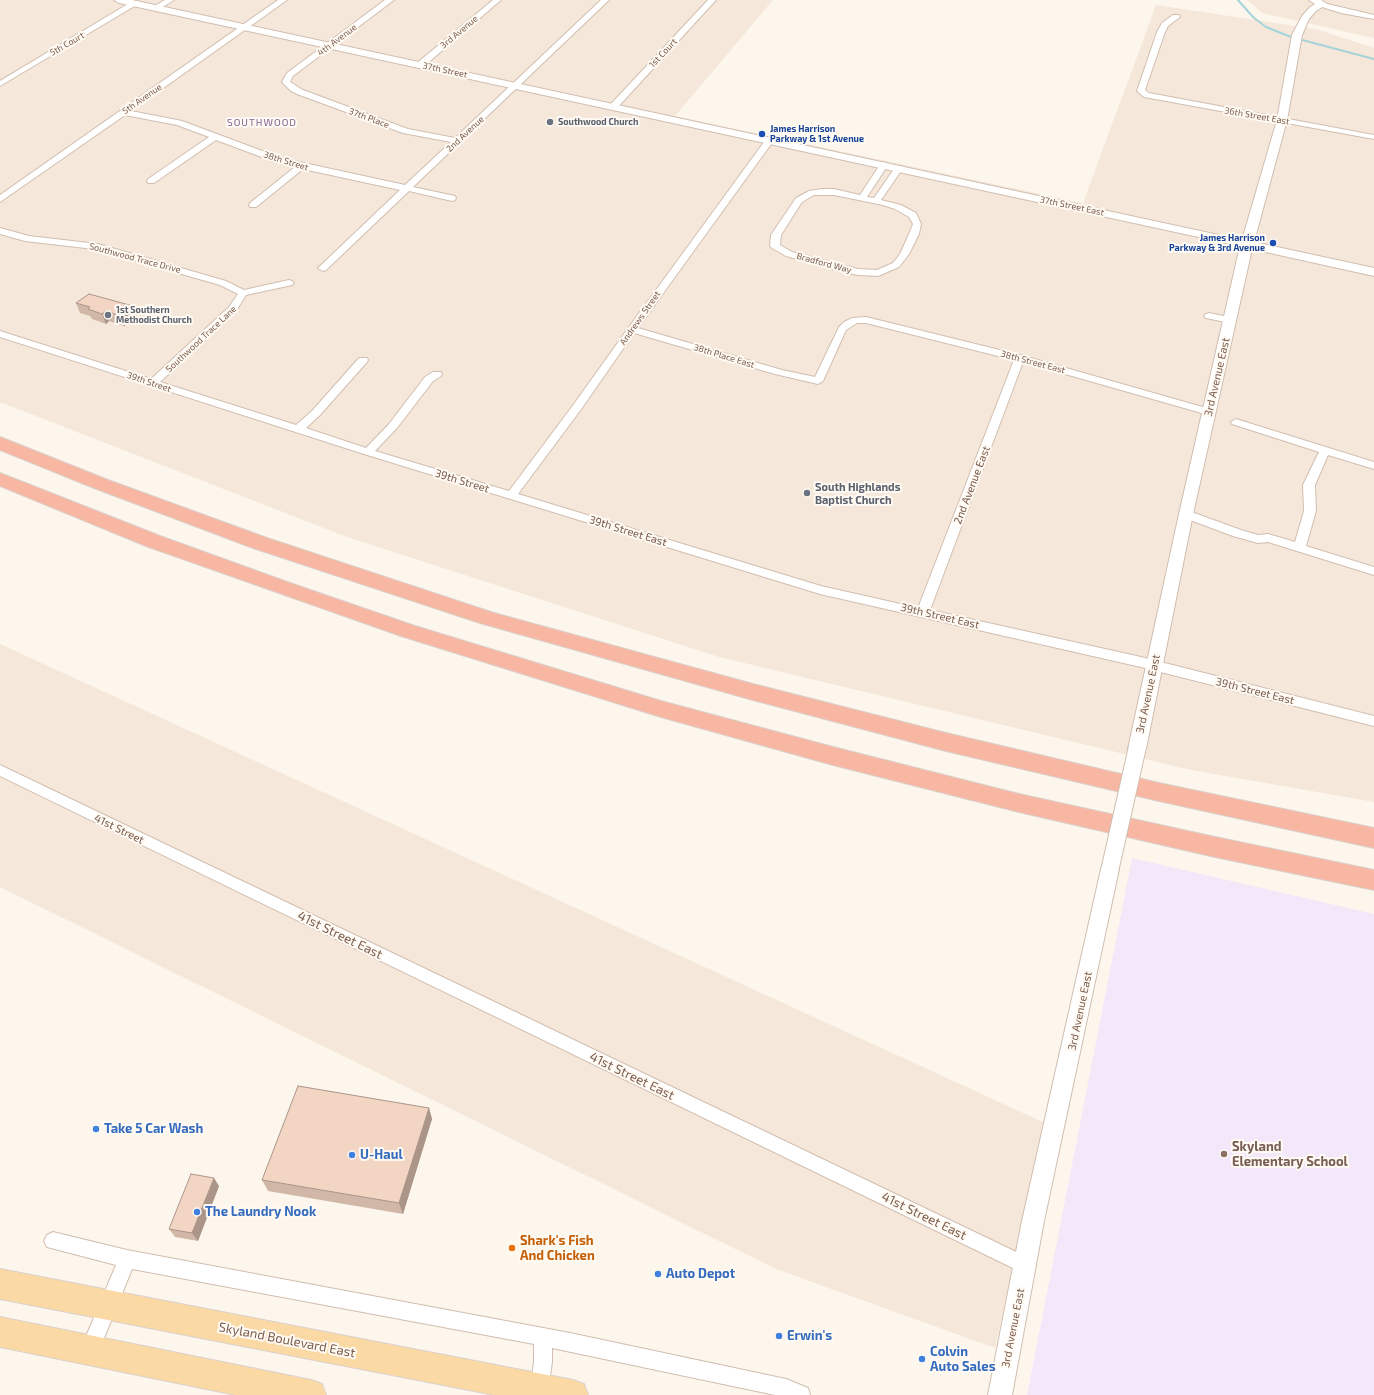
<!DOCTYPE html>
<html>
<head>
<meta charset="utf-8">
<style>
  body { margin:0 }
  canvas { display:block; background:#fdf6ec }
</style>
</head>
<body>
<canvas width="1374" height="1395"></canvas>
<script>
const ctx = document.querySelector('canvas').getContext('2d');
ctx.lineJoin = 'round';
function fillPath(path, color) {
  ctx.fillStyle = color;
  ctx.fill(path, 'evenodd');
}
function poly(rows) {
  const path = new Path2D();
  for (const r of rows) {
    path.moveTo(r[0], r[1]);
    for (let i = 2; i < r.length; i += 2) path.lineTo(r[i], r[i + 1]);
  }
  return path;
}
function stroke(path, color, width, dash) {
  ctx.strokeStyle = color;
  ctx.lineWidth = width;
  ctx.lineCap = dash ? 'butt' : 'round';
  ctx.setLineDash(dash || []);
  ctx.stroke(path);
}
function write(font, color, halo, rows, align = 'center') {
  ctx.font = font + ' "Exo 2",sans-serif';
  ctx.lineWidth = 4;
  ctx.setLineDash([]);
  ctx.textBaseline = 'middle';
  ctx.strokeStyle = halo;
  ctx.fillStyle = color;
  for (const [text, x, y, turn = 0] of rows) {
    ctx.save();
    ctx.translate(x, y);
    ctx.rotate((+turn || 0) * Math.PI / 180);
    ctx.textAlign = isNaN(turn) ? turn : align;
    if (halo) ctx.strokeText(text, 0, 0);
    ctx.fillText(text, 0, 0);
    ctx.restore();
  }
}
fillPath(poly([
  [0,0,773,0,675,116,1083,203,1156,5,1316,29,1374,48,1374,802,1191,770,719,657,347,537,0,402],
  [1247,0,1374,0,1374,38,1262,13],
  [0,644,1045,1123,995,1348,776,1269,0,887]
]), '#f5e8da');
fillPath(poly([
  [1132,858,1374,914,1374,1395,1027,1395]
]), '#f3e8fa');
stroke(poly([
  [1238,0,1253,17,1266,27,1291,37,1374,59]
]), '#a5d3da', 2);
const minor = poly([
  [165,0,174,0,158,10,155,10,151,8,165,0],
  [278,0,287,0,131,111,182,121,281,158,405,185,451,142,403,133,297,94,291,91,282,82,287,73,385,0,394,0,293,76,290,82,303,90,408,129,455,138,601,0,609,0,413,187,455,196,456,198,455,200,452,201,409,191,326,270,323,271,318,268,400,190,303,169,256,207,250,207,249,205,250,203,295,167,275,162,216,140,154,183,148,183,147,181,148,179,209,137,177,125,125,115,0,202,0,195,278,0],
  [493,0,501,0,423,67,417,67,417,63,493,0],
  [708,0,716,0,617,108,611,108,611,104,708,0],
  [131,2,134,2,138,4,0,86,0,81,131,2],
  [1319,2,1374,15,1374,19,1341,13,1319,6,1319,2],
  [1173,15,1179,15,1180,17,1168,26,1165,32,1145,90,1149,93,1374,135,1374,139,1144,97,1137,91,1157,32,1162,23,1173,15],
  [767,138,770,138,774,140,638,328,782,370,815,377,839,327,844,322,852,318,866,317,1024,356,1213,410,1214,412,1213,414,1205,414,1023,362,930,610,1141,657,1374,716,1374,726,1141,667,820,594,364,454,0,337,0,331,151,379,229,307,238,294,220,285,94,249,25,241,0,234,0,228,29,236,98,244,226,281,244,290,289,280,292,281,294,283,292,285,246,295,236,311,160,382,296,425,312,411,359,358,367,358,368,360,367,362,320,415,306,428,366,448,389,424,425,377,433,372,441,372,442,374,441,376,433,381,397,428,375,451,509,491,574,404,629,327,767,138],
  [857,323,866,323,1014,360,918,608,821,586,518,494,582,408,634,333,775,374,818,384,823,381,846,330,857,323],
  [884,162,888,165,867,197,874,198,896,166,902,166,903,168,881,200,901,205,916,213,921,224,919,234,909,254,899,267,878,276,858,275,835,270,786,256,772,248,770,246,771,235,796,198,809,191,822,189,834,189,860,195,881,163,884,162],
  [814,195,834,195,883,205,895,209,909,217,913,224,909,234,900,254,893,263,877,270,858,269,792,252,780,245,781,235,802,202,814,195],
  [1209,313,1233,318,1235,320,1230,323,1206,318,1204,316,1206,314,1209,313],
  [1236,419,1374,462,1374,469,1328,455,1315,485,1316,511,1306,546,1374,567,1374,575,1268,542,1258,543,1233,536,1182,517,1180,514,1182,511,1186,510,1241,530,1258,535,1268,534,1295,542,1304,511,1303,485,1319,452,1232,424,1231,422,1236,419],
  [0,765,1031,1259,1034,1265,1031,1271,1025,1274,1019,1271,0,776,0,765],
  [53,1232,127,1250,570,1333,786,1379,808,1388,810,1395,775,1395,552,1348,552,1362,547,1395,529,1395,534,1362,534,1344,132,1269,96,1358,89,1360,82,1358,80,1351,116,1265,47,1247,44,1241,47,1235,53,1232]
]);
const tertiary = poly([
  [114,0,132,0,1242,240,1277,120,1292,35,1302,16,1310,7,1315,4,1309,0,1321,0,1327,4,1316,11,1309,19,1302,35,1287,120,1254,242,1374,268,1374,276,1252,249,1193,514,1146,749,1143,754,1137,756,1131,754,1128,749,1179,514,1240,246,119,3,114,0],
  [1110,861,1117,863,1119,869,1044,1221,1012,1395,988,1395,1022,1221,1101,869,1103,863,1110,861]
]);
const primary = poly([
  [0,1269,573,1380,584,1384,588,1395,495,1395,0,1299,0,1269],
  [0,1317,311,1380,322,1384,326,1395,236,1395,0,1347,0,1317]
]);
const motorway = poly([
  [0,437,108,480,267,538,494,613,753,684,946,733,1159,783,1374,828,1374,848,1159,801,946,751,753,700,480,623,253,548,94,488,0,450,0,437],
  [0,473,160,536,290,583,415,626,661,701,833,747,1019,794,1215,837,1374,870,1374,890,1215,857,1019,812,833,765,661,717,401,636,146,546,0,486,0,473]
]);
stroke(minor, '#d1beb0', 2);
stroke(tertiary, '#d1beb0', 2);
stroke(primary, '#dad1cd', 2);
stroke(motorway, '#dad1cd', 2);
fillPath(minor, '#fff');
fillPath(tertiary, '#fff');
fillPath(primary, '#fbd9a5');
fillPath(motorway, '#f7b7a3');
const tertiaryBridge = poly([
  [1110,869,1137,749]
]);
stroke(tertiaryBridge, '#d1beb0', 19, []);
stroke(tertiaryBridge, '#fff', 17);
fillPath(poly([
  [76,303,137,316,124,326,109,321,106,324,92,319,90,316,80,313],
  [429,1108,432,1119,403,1214,268,1191,262,1180],
  [219,1186,198,1241,175,1237,169,1229]
]), '#d1b7a8');
fillPath(poly([
  [133,306,137,316,124,326,120,316],
  [106,311,109,321,106,324,102,314],
  [429,1108,432,1119,403,1214,399,1203],
  [214,1178,219,1186,198,1241,192,1233]
]), '#aa9588');
const building = poly([
  [89,294,133,306,120,316,106,311,102,314,88,309,90,307,76,303,89,294],
  [298,1086,429,1108,399,1203,262,1180,298,1086],
  [191,1174,214,1178,192,1233,169,1229,191,1174]
]);
fillPath(building, '#f3d5c3');
stroke(building, '#aa9588', 1);
for (const [x, y, r, color] of [
  [550,122,4,"#6b7280"],
  [762,134,4,"#1a4fb4"],
  [1273,243,4,"#1a4fb4"],
  [108,315,4,"#6b7280"],
  [807,493,4,"#6b7280"],
  [96,1129,4,"#3f7fe0"],
  [1224,1154,4,"#8d6e63"],
  [352,1155,4,"#3f7fe0"],
  [197,1212,4,"#3f7fe0"],
  [512,1248,4,"#e8710a"],
  [658,1274,4,"#3f7fe0"],
  [779,1336,4,"#3f7fe0"],
  [922,1359,4,"#3f7fe0"]
]) {
  const dot = new Path2D();
  dot.arc(x, y, r, 0, 2 * Math.PI);
  ctx.fillStyle = color;
  ctx.fill(dot);
  stroke(dot, '#fffaf3', 1.5);
}
write('9px', '#7a5c4d', '#fffaf3', [
  ["3rd Avenue",459,32,-40],
  ["4th Avenue",337,40,-37],
  ["5th Court",67,44,-30],
  ["1st Court",663,53,-47],
  ["37th Street",445,70,12],
  ["5th Avenue",142,99,-35],
  ["36th Street East",1257,116,10],
  ["37th Place",369,118,20],
  ["2nd Avenue",465,134,-43],
  ["38th Street",286,161,17],
  ["37th Street East",1072,206,12],
  ["Southwood Trace Drive",135,258,15],
  ["Bradford Way",824,263,15],
  ["Andrews Street",640,318,-55],
  ["Southwood Trace Lane",201,339,-43],
  ["38th Place East",724,356,17],
  ["38th Street East",1033,362,15],
  ["39th Street",149,382,19]
]);
write('bold 9px', '#5b616d', '#fffaf3', [
  ["Southwood Church",558,122],
  ["1st Southern",116,310],
  ["Methodist Church",116,320]
], 'left');
write('bold 9px', '#164399', '#fffaf3', [
  ["James Harrison",770,129],
  ["Parkway & 1st Avenue",770,139],
  ["James Harrison",1265,238,"right"],
  ["Parkway & 3rd Avenue",1265,248,"right"]
], 'left');
ctx.letterSpacing = '1px';
write('10px', '#846695', '#fffaf3', [
  ["SOUTHWOOD",262,123]
]);
ctx.letterSpacing = '0px';
write('11px', '#7a5c4d', '#fffaf3', [
  ["3rd Avenue East",1217,377,-77],
  ["39th Street",462,481,17],
  ["2nd Avenue East",972,485,-69],
  ["39th Street East",628,531,17],
  ["39th Street East",940,616,13],
  ["39th Street East",1255,691,14],
  ["3rd Avenue East",1148,694,-78],
  ["41st Street",119,829,26],
  ["3rd Avenue East",1080,1011,-78],
  ["3rd Avenue East",1013,1328,-79]
]);
write('bold 11px', '#5b616d', '#fffaf3', [
  ["South Highlands",815,487],
  ["Baptist Church",815,500]
], 'left');
write('13px', '#7a5c4d', '#fffaf3', [
  ["41st Street East",340,935,26],
  ["41st Street East",632,1076,26],
  ["41st Street East",924,1216,26],
  ["Skyland Boulevard East",287,1340,11]
]);
write('bold 13px', '#366cbe', '#fffaf3', [
  ["Take 5 Car Wash",104,1129],
  ["U-Haul",360,1155],
  ["The Laundry Nook",205,1212],
  ["Auto Depot",666,1274],
  ["Erwin's",787,1336],
  ["Colvin",930,1352],
  ["Auto Sales",930,1367]
], 'left');
write('bold 13px', '#785e54', '#fffaf3', [
  ["Skyland",1232,1147],
  ["Elementary School",1232,1162]
], 'left');
write('bold 13px', '#c56008', '#fffaf3', [
  ["Shark's Fish",520,1241],
  ["And Chicken",520,1256]
], 'left');
</script>
</body>
</html>
